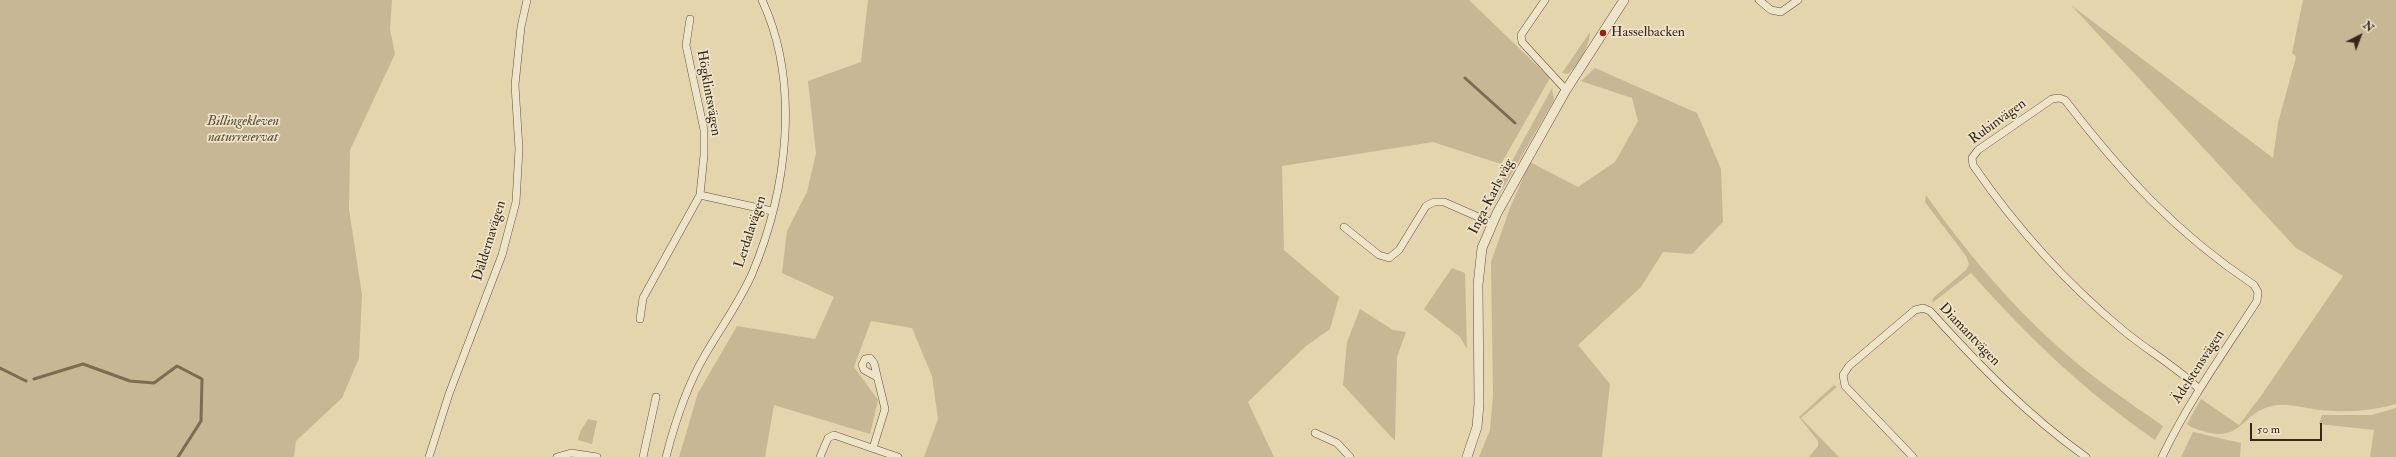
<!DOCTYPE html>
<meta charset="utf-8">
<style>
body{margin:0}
#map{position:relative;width:2396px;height:457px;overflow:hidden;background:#e5d5ad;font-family:"IM FELL Double Pica",serif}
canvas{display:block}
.north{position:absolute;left:2340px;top:16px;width:40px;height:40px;-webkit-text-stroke:3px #eee4ca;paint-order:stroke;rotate:42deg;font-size:11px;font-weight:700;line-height:16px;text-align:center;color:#37261a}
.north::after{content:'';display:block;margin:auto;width:14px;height:18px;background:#37261a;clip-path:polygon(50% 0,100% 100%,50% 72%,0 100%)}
.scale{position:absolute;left:2250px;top:423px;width:72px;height:18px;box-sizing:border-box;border:2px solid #37261a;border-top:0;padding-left:5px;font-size:12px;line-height:14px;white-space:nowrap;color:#37261a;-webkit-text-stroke:3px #eee4ca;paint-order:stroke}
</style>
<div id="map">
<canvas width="2396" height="457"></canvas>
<div class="north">N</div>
<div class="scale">50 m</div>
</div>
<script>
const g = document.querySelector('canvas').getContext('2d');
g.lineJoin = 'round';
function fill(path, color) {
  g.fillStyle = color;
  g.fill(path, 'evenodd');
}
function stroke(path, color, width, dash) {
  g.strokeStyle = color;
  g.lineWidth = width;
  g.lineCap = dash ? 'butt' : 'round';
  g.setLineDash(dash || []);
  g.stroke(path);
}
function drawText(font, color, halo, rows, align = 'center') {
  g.font = font + ' "IM FELL Double Pica",serif';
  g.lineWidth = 3.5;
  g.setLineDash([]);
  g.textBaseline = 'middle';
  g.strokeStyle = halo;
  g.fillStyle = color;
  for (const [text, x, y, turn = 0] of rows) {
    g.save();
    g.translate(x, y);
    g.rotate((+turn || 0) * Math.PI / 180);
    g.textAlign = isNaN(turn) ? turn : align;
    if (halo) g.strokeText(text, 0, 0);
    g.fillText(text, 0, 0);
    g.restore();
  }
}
fill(new Path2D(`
 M0 0H392L390 29 395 54 350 150 349 209 362 295 359 358 342 398 296 441 294 457H0Z
 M868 0H1469L1550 78 1501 164 1433 142 1282 166 1284 250 1339 297 1330 329 1306 346 1248 402 1274 457H924L938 419 932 376 912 328 871 321 854 367 878 400 870 434 774 405 765 457H679L698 393 737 326 815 339 834 297 782 273 787 231 807 192 816 153 808 81 861 62Z
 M2303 0H2396V404C2371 411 2346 413 2321 410 2305 409 2288 402 2272 406 2242 412 2241 444 2203 431 2197 429 2191 428 2187 424L2201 399 2239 425 2263 393 2343 276 2296 248 2071 5 2273 158 2278 123 2296 57 2292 53Z
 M1590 32C1590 45 1579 64 1568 74L1562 73Z
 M1595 68 1697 113 1721 169 1723 222 1692 254 1663 252 1641 287 1578 345 1610 384 1602 457H1479L1490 430 1493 395 1491 262 1510 208 1530 162 1578 187 1615 162 1638 121 1632 98 1581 81Z
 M1552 88 1554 100 1494 204 1488 211 1484 212Z
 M1926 195C1964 249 2008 302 2057 346 2090 376 2127 401 2163 426L2155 440C2083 390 2029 338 1971 273L1932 303 1933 298 1966 270 1969 264 1966 256 1925 202Z
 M1452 268 1465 273 1467 349 1460 337 1424 309Z
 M1360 309 1393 330 1406 332 1397 357 1395 441 1343 385 1347 342Z
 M1834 385 1837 387 1801 418 1839 457H1809L1818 446V441L1799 417Z
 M2396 408V457H2370L2374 430 2319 424 2322 415H2371Z
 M588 419 597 421 592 444 578 440 580 432Z
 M2193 432 2241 443 2240 457H2181Z`), '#c7b794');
stroke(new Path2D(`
 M1465 78 1515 123
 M0 368 26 381
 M34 379 83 364 130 381 154 383 177 366 202 379 201 421 178 457`), '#7c6c54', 3);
const minor = new Path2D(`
 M1545 0 1521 35 1522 42 1566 90
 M1759 0 1771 10 1781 12 1798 0
 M700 195 772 211
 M1344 227 1379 255 1389 258 1399 250 1426 206 1434 202H1444L1492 223
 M640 319 643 298 700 195 704 155V130L686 45 690 19
 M1315 433 1337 443 1350 457
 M873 448 885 409 874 363 870 358 865 359 862 365 864 370 877 377
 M429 457 449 394 502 255 516 202 519 149 515 85 521 27 527 0
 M557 457 571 453 597 457
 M643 457 656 397
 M666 457C675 422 686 387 705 355 720 329 739 303 752 274 787 191 801 84 762 0
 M820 457 828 438 834 435 898 457
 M1913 457 1845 386 1843 375 1849 366 1915 310 1923 308 1930 311C1978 364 2028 416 2086 457
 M2162 457C2188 402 2224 352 2257 301L2258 292 2254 285C2176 233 2122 174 2065 100L2059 98 2052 99 1978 150 1972 158 1973 165C2015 226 2067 284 2124 331 2148 351 2177 367 2199 389`);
const tertiary = new Path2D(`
 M1467 457 1477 427 1479 404 1478 285 1482 248 1497 213 1566 90 1624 0`);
stroke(minor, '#62523f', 8);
stroke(tertiary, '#62523f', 10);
stroke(minor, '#eee4ca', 7);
stroke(tertiary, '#eee4ca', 9);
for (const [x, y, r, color] of [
 [1603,33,4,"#8f2418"]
]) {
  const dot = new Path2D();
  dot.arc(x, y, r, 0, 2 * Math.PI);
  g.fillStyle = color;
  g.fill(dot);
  stroke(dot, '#eee4ca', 1.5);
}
drawText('14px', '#37261a', '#eee4ca', [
 ["Hasselbacken",1611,33]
], 'left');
drawText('14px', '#37261a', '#eee4ca', [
 ["Högklintsvägen",708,93,80],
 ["Rubinvägen",1998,122,-36],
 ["Inga-Karls väg",1492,197,-63],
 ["Lerdalavägen",751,232,-72],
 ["Däldernavägen",490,241,-73],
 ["Diamantvägen",1969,335,46],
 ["Ädelstensvägen",2199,367,-57]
]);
drawText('italic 14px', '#5b4a38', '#eee4ca', [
 ["Billingekleven",243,122],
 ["naturreservat",243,138]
]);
</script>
